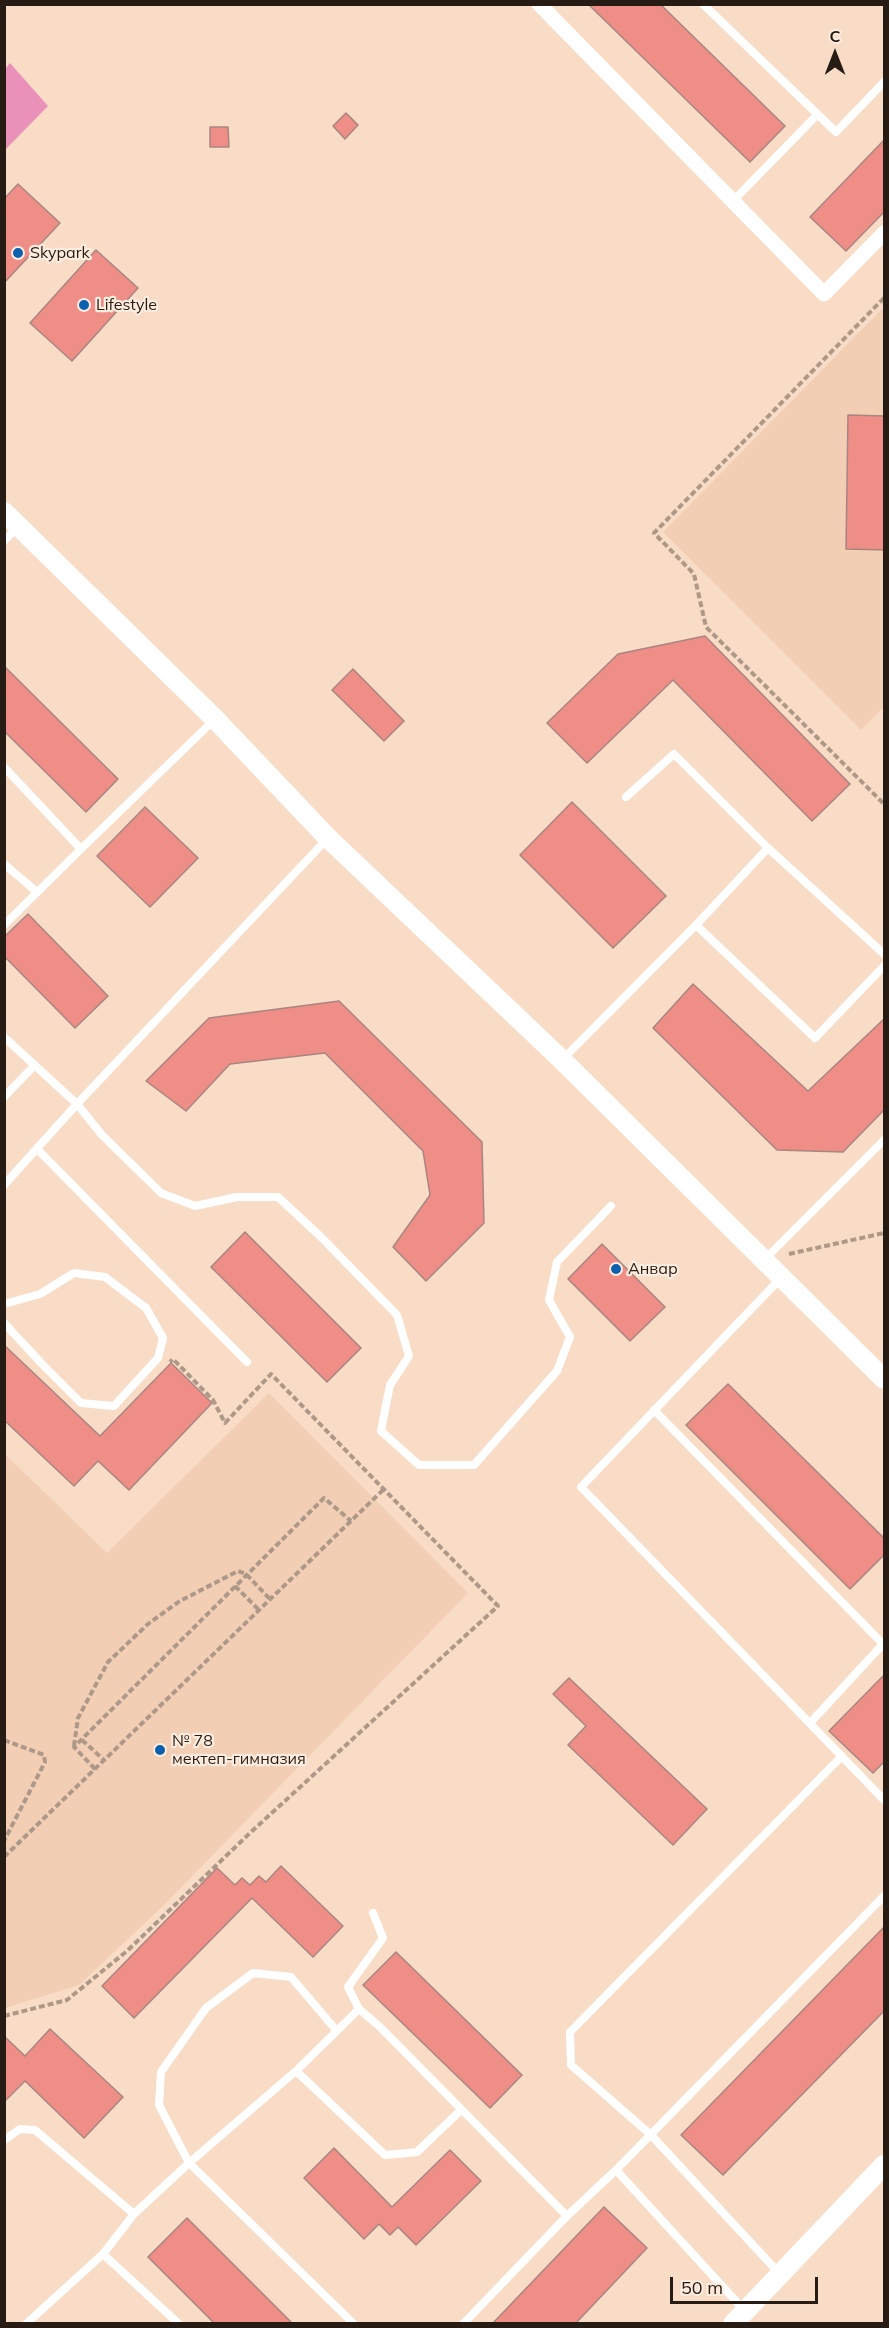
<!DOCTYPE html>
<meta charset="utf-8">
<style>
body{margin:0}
#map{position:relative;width:889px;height:2328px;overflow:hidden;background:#f9dcc6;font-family:Mulish,sans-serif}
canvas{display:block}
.frame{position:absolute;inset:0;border:6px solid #261c14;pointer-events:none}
.north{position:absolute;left:805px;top:24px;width:60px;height:60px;-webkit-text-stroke:4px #feecde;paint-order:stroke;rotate:0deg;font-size:16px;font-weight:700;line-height:24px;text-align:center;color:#261c14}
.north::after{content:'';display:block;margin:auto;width:21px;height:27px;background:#261c14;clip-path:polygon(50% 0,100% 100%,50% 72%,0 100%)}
.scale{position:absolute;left:670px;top:2277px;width:148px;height:27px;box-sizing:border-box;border:3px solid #261c14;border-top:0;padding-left:8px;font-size:18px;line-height:21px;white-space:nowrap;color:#261c14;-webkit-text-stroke:4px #feecde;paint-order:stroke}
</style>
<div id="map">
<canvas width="889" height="2328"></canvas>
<div class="frame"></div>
<div class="north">С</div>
<div class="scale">50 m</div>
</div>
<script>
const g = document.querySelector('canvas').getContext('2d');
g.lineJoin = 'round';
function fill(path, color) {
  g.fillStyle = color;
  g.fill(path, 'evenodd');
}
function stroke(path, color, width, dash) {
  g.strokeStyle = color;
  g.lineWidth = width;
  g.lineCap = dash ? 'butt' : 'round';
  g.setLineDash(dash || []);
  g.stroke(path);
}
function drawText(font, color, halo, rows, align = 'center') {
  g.font = font + ' Mulish,sans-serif';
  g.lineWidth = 4.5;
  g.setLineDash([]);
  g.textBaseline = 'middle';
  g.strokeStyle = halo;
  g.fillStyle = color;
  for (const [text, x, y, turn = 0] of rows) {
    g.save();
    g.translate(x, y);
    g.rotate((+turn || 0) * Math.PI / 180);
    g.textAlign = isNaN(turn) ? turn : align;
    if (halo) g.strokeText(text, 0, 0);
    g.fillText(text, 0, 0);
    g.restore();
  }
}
fill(new Path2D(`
 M884 307V707L861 730 663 532Z
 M269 1393 468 1593 162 1907 79 1985 5 2008V1454L107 1553Z`), '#f2ceb5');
fill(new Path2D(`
 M10 63 48 106 5 150V69Z`), '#ea91b9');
const building = new Path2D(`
 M588 4H660L785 126 750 162Z
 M346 113 358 125 345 139 333 126Z
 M210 127H228L229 147H210Z
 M885 139V211L846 251 810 217Z
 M18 184 60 223 4 283V199Z
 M96 250 138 288 72 361 30 323Z
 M848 415 885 416V550L846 549Z
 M705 636 850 784 812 821 673 680 587 763 547 723 618 654Z
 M4 666 118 779 86 812 4 731Z
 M353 669 404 721 384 741 332 690Z
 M572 802 666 896 613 948 520 855Z
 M145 807 198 858 150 907 97 856Z
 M28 914 108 996 75 1028 4 956V937Z
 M693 984 808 1091 885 1018V1109L843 1152 777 1150 653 1028Z
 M339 1001 482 1142 484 1223 426 1281 393 1247 430 1195 423 1151 325 1053 230 1064 186 1111 146 1081 209 1018Z
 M245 1232 361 1348 327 1382 211 1267Z
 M602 1244 665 1307 630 1341 568 1279Z
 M4 1345 100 1436 171 1363 212 1403 129 1490 98 1461 74 1486 4 1420Z
 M728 1384 885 1539V1554L850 1589 686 1425Z
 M885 1674V1761L873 1773 829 1731Z
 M569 1678 707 1809 673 1845 568 1745 586 1726 553 1694Z
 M281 1866 343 1926 313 1957 252 1898 134 2018 102 1986 217 1868 235 1885 242 1878 250 1885 259 1876 266 1882Z
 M885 1926V2010L723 2175 681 2135Z
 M396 1952 522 2075 490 2108 363 1985Z
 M50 2029 123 2097 84 2138 25 2081 4 2102V2036L25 2056Z
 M334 2148 392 2207 450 2150 481 2181 416 2245 398 2227 390 2235 379 2224 364 2239 304 2178Z
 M604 2207 647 2248 575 2324H492Z
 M187 2218 293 2324H215L148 2257Z`);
fill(building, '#ee8e86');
stroke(building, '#a98582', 1.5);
stroke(new Path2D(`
 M884 298 654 533 694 574 706 627 884 804
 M789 1254 884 1233
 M235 1586 259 1610
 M4 1740 44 1755 45 1762 4 1841
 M82 1740 104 1760
 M74 1746 78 1718 108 1662 148 1624 180 1601 238 1571 246 1574 270 1599
 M95 1769 74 1747 324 1498 351 1521
 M4 1857 384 1489
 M4 2016 67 2000 127 1951 251 1832 498 1606 271 1374 225 1423 213 1400 173 1359 170 1362`), '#ae9887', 4, [6, 3]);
stroke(new Path2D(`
 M703 4 836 132 884 82
 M733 201 817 115
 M4 541 18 527
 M4 767 81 849 215 719
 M626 797 674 754 768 848 884 954
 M4 864 37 892
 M4 925 81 849
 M696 925 815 1038 884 966
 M4 1037 77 1104 102 1135 161 1193 195 1206 237 1197H278L320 1236 397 1315 409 1356 390 1385 381 1431 419 1465H474L557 1371 570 1337 549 1300 557 1262 611 1206
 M562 1060 696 925 768 848
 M4 1097 34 1066
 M38 1150 247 1362
 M4 1185 77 1104 327 839
 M765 1259 884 1140
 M780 1279 581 1487 884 1800
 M4 1304 40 1294 74 1273 105 1277 146 1308 163 1338 158 1358 114 1406 81 1403 43 1365 4 1323
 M654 1410 883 1644
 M810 1723 884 1643
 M373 1913 383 1938 348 1987 359 2009 379 2026 567 2216
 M336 2030 291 1977 253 1973 206 2008 161 2072 159 2105 189 2163 354 2324
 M296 2071 385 2155 417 2152 461 2110
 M4 2140 20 2129 35 2130 134 2214
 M616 2170 884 1896
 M103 2254 179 2324
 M779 2273 651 2135 571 2065 570 2032 842 1756
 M26 2324 103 2254 134 2214 189 2163 296 2071 359 2009
 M463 2324 567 2216 616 2170 744 2310`), '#fff', 8);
stroke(new Path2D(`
 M539 4 824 294 884 233`), '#fff', 15);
stroke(new Path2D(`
 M4 512 215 719 328 838 562 1060 884 1379
 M733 2324 884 2165`), '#fff', 20);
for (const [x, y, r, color] of [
 [18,253,6,"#0b61af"],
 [84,305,6,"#0b61af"],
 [616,1269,6,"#0b61af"],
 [160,1750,6,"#0b61af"]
]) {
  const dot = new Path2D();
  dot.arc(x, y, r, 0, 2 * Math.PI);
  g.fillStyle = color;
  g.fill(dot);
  stroke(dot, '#feecde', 2);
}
drawText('16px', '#261c14', '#feecde', [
 ["Skypark",30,253],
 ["Lifestyle",96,305],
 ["Анвар",628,1269],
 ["№ 78",172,1741],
 ["мектеп-гимназия",172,1759]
], 'left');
</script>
